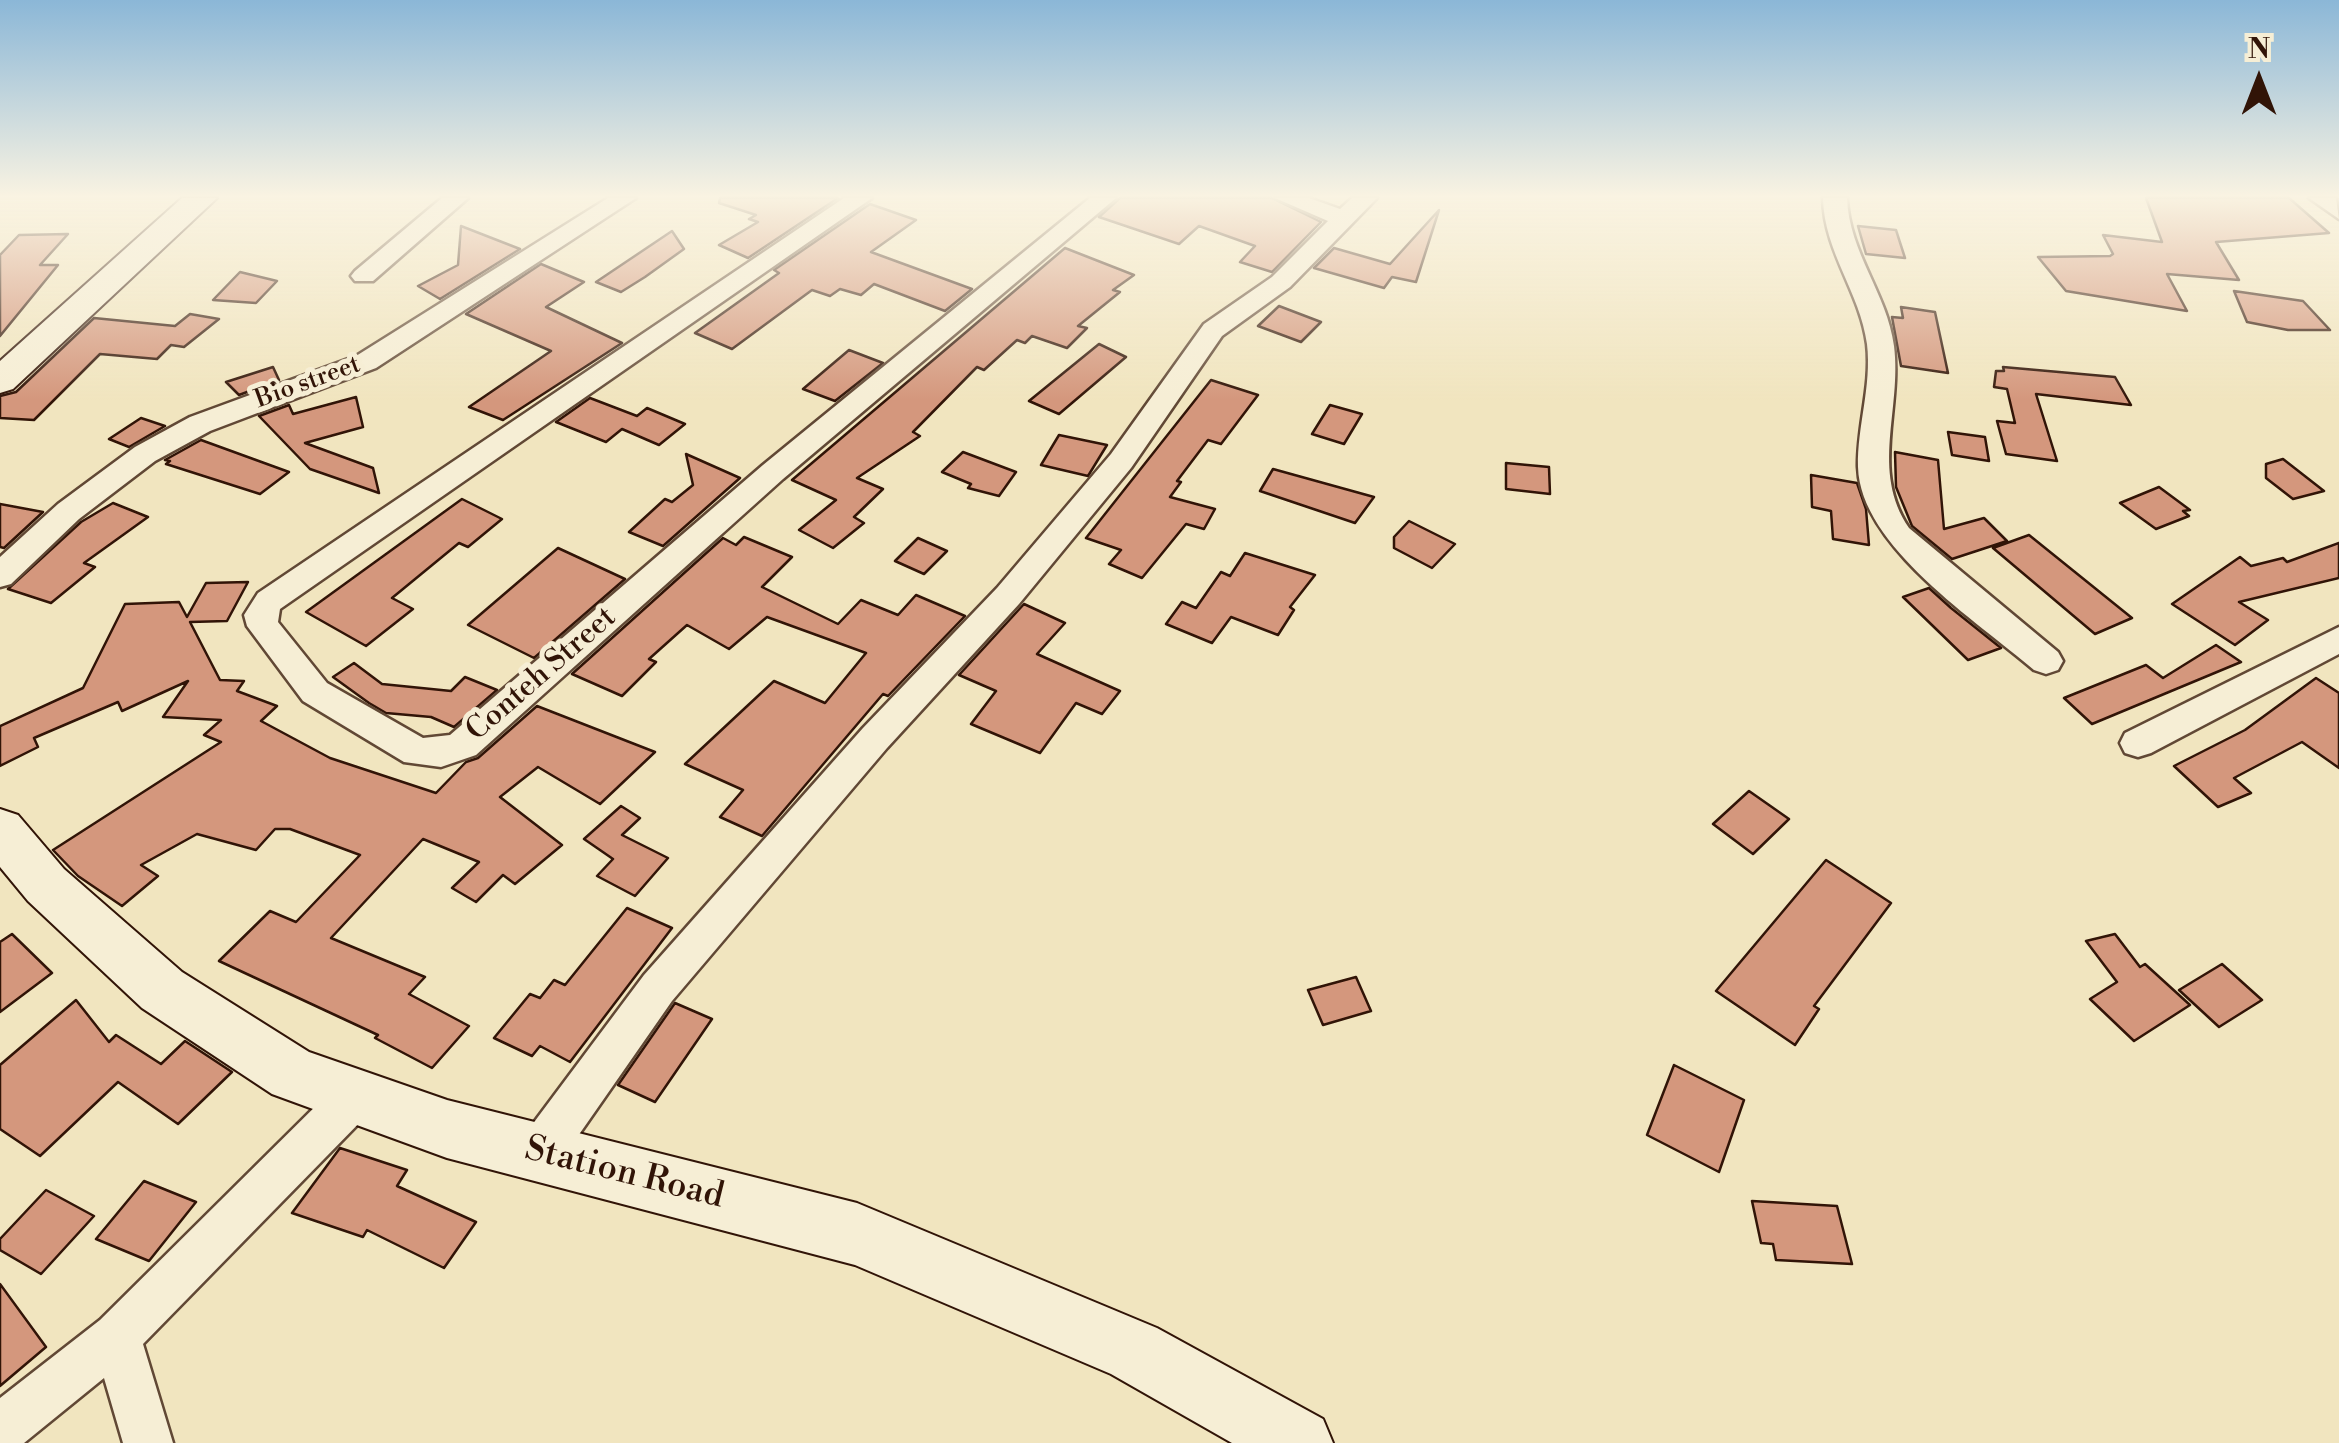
<!DOCTYPE html>
<style>
body{margin:0}
#map{position:relative;width:2339px;height:1443px;overflow:hidden;background:#f1e5bf;font-family:"Libre Bodoni",serif}
canvas{display:block}
.north{position:absolute;left:2209px;top:30px;width:100px;height:100px;-webkit-text-stroke:8px #f6eed5;paint-order:stroke;rotate:0deg;font-size:28px;font-weight:700;line-height:40px;text-align:center;color:#311407}
.north::after{content:'';display:block;margin:auto;width:35px;height:45px;background:#311407;clip-path:polygon(50% 0,100% 100%,50% 72%,0 100%)}
</style>
<div id="map">
<canvas width="2339" height="1443"></canvas>
<div class="north">N</div>
</div>
<script>
const g = document.querySelector('canvas').getContext('2d');
g.lineJoin = 'round';
function fill(path, color) {
  g.fillStyle = color;
  g.fill(path, 'evenodd');
}
function stroke(path, color, width, dash) {
  g.strokeStyle = color;
  g.lineWidth = width;
  g.lineCap = dash ? 'butt' : 'round';
  g.setLineDash(dash || []);
  g.stroke(path);
}
function drawText(font, color, halo, rows, align = 'center') {
  g.font = font + ' "Libre Bodoni",serif';
  g.lineWidth = 10;
  g.setLineDash([]);
  g.textBaseline = 'middle';
  g.strokeStyle = halo;
  g.fillStyle = color;
  for (const [text, x, y, turn = 0] of rows) {
    g.save();
    g.translate(x, y);
    g.rotate((+turn || 0) * Math.PI / 180);
    g.textAlign = isNaN(turn) ? turn : align;
    if (halo) g.strokeText(text, 0, 0);
    g.fillText(text, 0, 0);
    g.restore();
  }
}
const building = new Path2D(`
 M720 198H838L748 258 719 245 758 222 749 219 756 215 719 203Z
 M1120 198H1272L1321 222 1272 272 1240 262 1255 246 1199 226 1179 244 1099 217Z
 M2146 198H2289L2329 233 2216 242 2239 280 2167 274 2187 311 2066 291 2038 257 2110 256 2113 254 2103 235 2162 242Z
 M870 204 916 220 871 252 972 289 945 311 874 284 861 295 840 289 830 296 812 290 732 349 695 333 779 273 774 270Z
 M1439 210 1416 282 1392 277 1384 288 1314 268 1334 248 1390 264Z
 M461 226 520 249 440 299 418 286 458 265Z
 M1858 226 1896 230 1905 258 1866 254Z
 M672 231 684 249 645 277 621 292 596 282Z
 M68 234 40 265H58L0 336V255L19 235Z
 M1065 248 1134 275 1113 290 1120 292 1078 326 1087 328 1067 348 1032 336 1025 343 1017 340 984 370 977 367 913 432 920 436 857 478 883 489 854 517 864 523 833 548 799 530 836 500 792 480Z
 M541 264 584 282 546 307 622 343 503 420 469 407 551 351 466 314Z
 M240 272 277 281 256 303 213 300Z
 M2234 291 2303 301 2330 330H2288L2247 322Z
 M1279 306 1321 322 1301 342 1258 326Z
 M1901 307 1935 312 1948 373 1901 366 1892 317 1903 318Z
 M190 314 219 319 184 347 171 345 157 359 100 354 34 420 0 418V396L16 392 94 318 175 326Z
 M1099 344 1126 357 1059 414 1029 401Z
 M849 350 883 363 835 401 803 389Z
 M273 367 279 380 239 395 226 382Z
 M2003 367 2115 377 2131 405 2036 394 2057 461 2006 454 1997 421 2015 423 2007 389 1994 387 1996 371H2004Z
 M1211 380 1258 395 1221 444 1208 440 1177 481 1181 482 1170 497 1215 509 1204 529 1186 524 1142 578 1109 564 1121 550 1086 538Z
 M356 397 363 427 305 443 373 468 379 493 310 469 259 416 289 405 293 414Z
 M590 398 637 416 647 408 685 424 659 445 622 429 606 442 556 422Z
 M1330 405 1362 414 1344 444 1312 434Z
 M141 418 165 426 129 447 109 439Z
 M1948 432 1985 437 1989 461 1952 455Z
 M1059 435 1107 445 1088 476 1041 465Z
 M201 440 289 472 260 494 166 464 170 461 165 460Z
 M963 452 1016 472 999 496 968 488 971 484 942 472Z
 M1895 452 1938 460 1944 529 1984 518 2007 541 1952 559 1912 526 1896 487Z
 M686 454 740 478 663 546 629 532 665 499 672 502 693 485Z
 M2283 459 2324 491 2293 499 2266 478V464Z
 M1506 463 1549 467 1550 494 1506 489Z
 M1273 469 1374 497 1355 523 1260 491Z
 M1811 475 1857 483 1866 509 1869 545 1833 539 1831 511 1812 507Z
 M2159 487 2190 510 2183 511 2189 516 2156 529 2120 503Z
 M462 499 502 519 468 547 459 543 392 598 413 609 366 646 306 612Z
 M113 503 148 517 84 563 95 567 51 603 8 589 81 522Z
 M0 504 43 512 4 548 0 547Z
 M1409 521 1455 544 1432 568 1394 548V537Z
 M2029 535 2132 618 2095 634 1993 548Z
 M744 537 792 557 762 587 838 624 861 600 898 615 916 595 965 616 888 696 883 694 762 836 720 817 743 790 685 764 774 681 825 703 866 653 767 617 729 649 687 625 649 659 656 662 622 696 572 674 723 538 736 545Z
 M918 538 947 551 924 574 895 561Z
 M2339 543V578L2239 602 2268 620 2235 645 2172 604 2240 557 2251 566 2283 558 2287 562Z
 M558 548 625 579 534 658 468 625Z
 M1245 553 1315 575 1290 607 1294 610 1278 635 1231 617 1212 643 1166 624 1182 602 1196 608 1221 572 1230 576Z
 M248 582 227 621 190 622 220 680 244 681 237 691 277 706 261 721 330 758 436 793 466 762 478 758 537 706 655 752 600 804 538 767 500 797 562 845 515 884 503 875 476 902 452 888 479 862 423 839 331 938 425 977 409 994 469 1026 432 1068 375 1038 378 1035 219 961 270 911 296 922 360 855 290 829H275L256 850 197 834 141 865 158 876 122 906 78 876 53 850 221 742 204 735 221 720 163 717 188 681 122 711 118 702 34 738 38 747 0 766V726L83 688 125 604 179 602 187 617 206 583Z
 M1929 588 1951 608 2001 648 1968 660 1903 597Z
 M1024 604 1065 623 1037 654 1120 691 1102 714 1076 703 1040 753 971 724 996 691 959 675Z
 M2216 645 2241 662 2092 724 2064 698 2146 665 2163 678Z
 M354 663 382 684 451 691 465 677 497 690 454 727 431 717 386 713 369 703 333 677Z
 M2316 678 2339 693V768L2302 742 2234 778 2251 793 2218 807 2174 766 2245 730Z
 M1749 791 1789 819 1753 854 1713 824Z
 M621 806 640 818 622 835 668 858 635 896 597 876 613 859 584 839Z
 M1826 860 1891 903 1814 1006 1819 1009 1795 1045 1716 991Z
 M627 908 672 928 570 1062 540 1046 532 1056 494 1038 530 994 540 998 554 980 565 985Z
 M12 934 52 973 0 1012V942Z
 M2115 934 2140 967 2145 964 2190 1005 2134 1041 2090 999 2117 982 2086 941Z
 M2222 964 2262 1000 2219 1027 2179 990Z
 M1356 977 1371 1011 1323 1025 1308 990Z
 M76 1000 109 1042 116 1035 161 1064 185 1041 232 1072 178 1124 118 1082 40 1156 0 1129V1065Z
 M675 1003 712 1019 655 1102 618 1085Z
 M1674 1065 1744 1100 1719 1172 1647 1135Z
 M340 1148 407 1170 397 1186 476 1222 444 1268 367 1230 363 1237 292 1213Z
 M144 1181 196 1202 149 1261 96 1239Z
 M46 1190 94 1216 41 1274 0 1250V1239Z
 M1752 1201 1837 1206 1852 1264 1776 1260 1773 1244 1761 1243Z
 M0 1284 46 1347 0 1386Z`);
fill(building, '#d4977d');
stroke(building, '#311407', 2.5);
const minor = new Path2D(`
 M442 198H468L373 281H355L351 276 355 271Z
 M608 198H636L376 368 210 431 155 461 79 519 11 584 0 587V557L58 504 135 447 190 417 356 356Z
 M844 198H872L280 609 278 622 327 683 423 738 450 735 763 465 1090 198H1116L783 479 476 755 441 767 404 762 303 701 247 626 244 615 258 593Z
 M1275 198H1309L1340 209 1352 198H1377L1290 287 1222 336 1131 468 1019 604 887 748 672 1001 555 1169 539 1175 523 1169 517 1153 523 1137 644 975 863 728 997 588 1111 454 1204 324 1272 277 1328 221Z
 M1823 198H1847C1849 253 1887 293 1894 346 1902 410 1870 470 1909 528L2058 652 2063 661 2058 670 2046 674 2034 670C1977 621 1860 546 1858 467 1857 426 1872 386 1867 344 1860 292 1824 252 1823 198Z
 M2309 198H2336L2339 219Z
 M2339 627V654L2151 753 2138 757 2125 753 2120 743 2125 733Z
 M354 1077 369 1083 376 1098 369 1113 143 1344 173 1443H123L104 1378 24 1443H0V1398L100 1320 339 1083Z`);
const secondary = new Path2D(`
 M182 198H217L13 389 0 393V361Z
 M0 809 18 815 64 869 182 972 309 1052 447 1100 857 1203 1157 1328 1323 1419 1333 1443H1232L1111 1374 855 1265 447 1158 272 1094 142 1008 28 901 0 867Z`);
stroke(minor, '#614835', 5);
stroke(secondary, '#311407', 4);
fill(minor, '#f6eed5');
fill(secondary, '#f6eed5');
const sky = g.createLinearGradient(0, 0, 0, 400);
sky.addColorStop(0, '#8bb7d7');
sky.addColorStop(0.49, '#f9f3e2');
sky.addColorStop(1, '#f9f3e200');
g.fillStyle = sky;
g.fillRect(0, 0, 2339, 400);
drawText('25px', '#311407', '#f6eed5', [
 ["Bio street",308,383,-20]
]);
drawText('30px', '#311407', '#f6eed5', [
 ["Conteh Street",542,675,-41]
]);
drawText('35px', '#311407', '#f6eed5', [
 ["Station Road",624,1174,14]
]);
</script>
